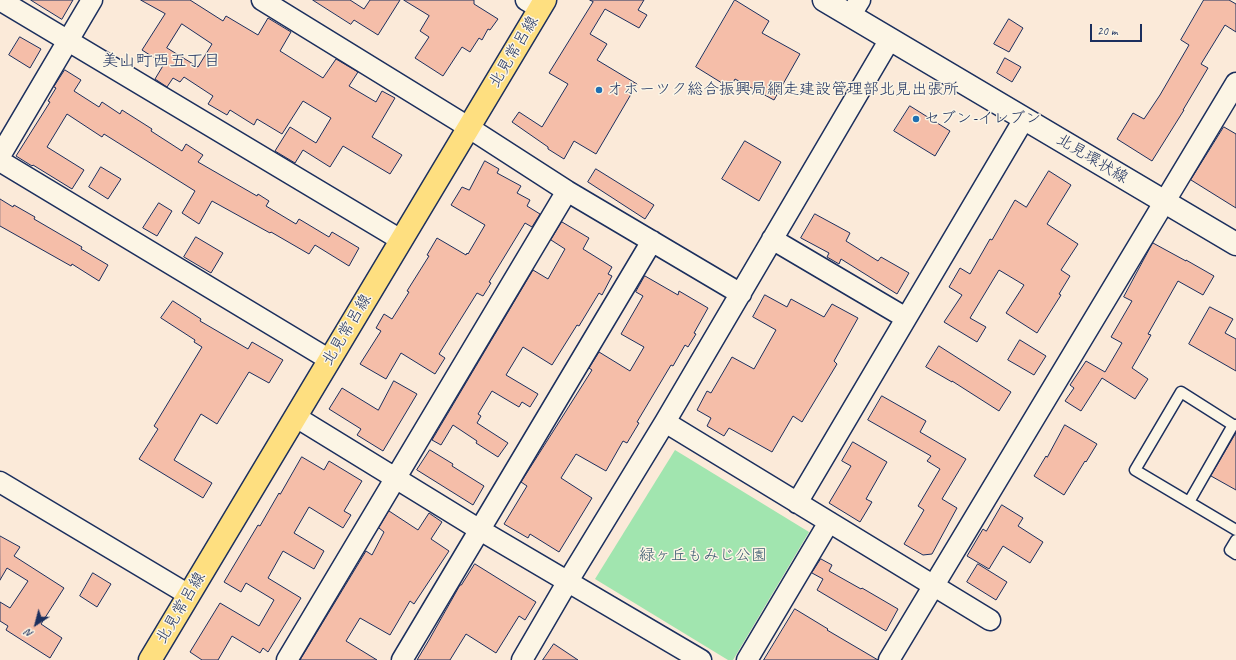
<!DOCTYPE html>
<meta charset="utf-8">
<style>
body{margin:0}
#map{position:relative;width:1236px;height:660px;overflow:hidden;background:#fbead9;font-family:Caveat,sans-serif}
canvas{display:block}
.north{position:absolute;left:16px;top:604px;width:40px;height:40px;-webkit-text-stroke:3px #fcf5e5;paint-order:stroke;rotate:216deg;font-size:11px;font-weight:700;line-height:16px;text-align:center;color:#1b2f5e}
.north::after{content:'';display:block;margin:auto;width:14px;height:18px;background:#1b2f5e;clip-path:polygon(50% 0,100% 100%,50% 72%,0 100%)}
.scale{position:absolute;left:1090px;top:24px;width:52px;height:18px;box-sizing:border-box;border:2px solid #1b2f5e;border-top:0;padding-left:5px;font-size:12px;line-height:14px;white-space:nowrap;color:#1b2f5e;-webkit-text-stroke:3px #fcf5e5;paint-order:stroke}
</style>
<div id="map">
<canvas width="1236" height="660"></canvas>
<div class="north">N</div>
<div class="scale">20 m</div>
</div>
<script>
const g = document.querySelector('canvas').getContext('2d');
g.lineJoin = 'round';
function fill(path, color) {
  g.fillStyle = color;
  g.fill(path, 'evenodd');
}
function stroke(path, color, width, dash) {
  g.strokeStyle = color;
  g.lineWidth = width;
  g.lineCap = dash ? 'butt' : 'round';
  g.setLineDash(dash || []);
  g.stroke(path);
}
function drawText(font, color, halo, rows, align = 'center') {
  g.font = font + ' Caveat,"Klee One",sans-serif';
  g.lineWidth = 3;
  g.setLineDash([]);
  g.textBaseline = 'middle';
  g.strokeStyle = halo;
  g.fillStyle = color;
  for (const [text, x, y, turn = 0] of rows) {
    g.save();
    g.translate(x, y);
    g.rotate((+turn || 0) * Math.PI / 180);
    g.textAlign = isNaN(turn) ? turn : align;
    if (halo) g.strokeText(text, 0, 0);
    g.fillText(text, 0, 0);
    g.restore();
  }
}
fill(new Path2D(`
 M675 450 809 532 733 660H728L595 579Z`), '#a1e5af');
const building = new Path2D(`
 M31 0H73L62 19Z
 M141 0H190L223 21 226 16 258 35 268 18 291 32 280 51 323 78 336 59 358 72 349 86 376 102 382 91 395 98 372 137 402 155 390 174 343 146 330 167 303 150 295 163 275 151 290 127 316 143 331 118 303 101 282 134 257 119 254 125 230 110 227 115 208 104 213 96 184 77 180 82 173 78 167 87 155 79 164 64 142 50 165 14ZM182 24 212 44 198 67 167 48Z
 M313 0H350L364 9 370 0H400L378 35 354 20 351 24Z
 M404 0H474V4L498 19 490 30 488 29 482 40 479 38 470 52 462 47 443 76 415 58 429 37 420 31 429 16Z
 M590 0H644L638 10 647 15 639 28 605 9 590 34 607 44 597 60 637 84 596 154 574 141 564 159 548 149V147L512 122 519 112 542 127 568 84 549 73 593 2Z
 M735 0 769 21 762 33 800 54 774 100 735 79 730 88 696 67Z
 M1204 0H1229L1236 4V32L1225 25 1201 64 1208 68 1183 110H1184L1152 161 1117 139 1133 113 1144 119 1160 95 1189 45 1181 40Z
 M1009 19 1023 28 1009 52 994 44Z
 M20 37 41 49 30 68 9 55Z
 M1005 58 1021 67 1012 82 997 73Z
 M65 70 81 80 74 91 99 107 102 102 120 114 122 110 152 129 151 131 182 151 186 144 203 155 198 162 257 196 258 194 269 201 266 206 296 224 299 219 329 237 332 232 359 248 349 266 315 245 309 254 271 232 270 233 212 201 199 224 182 213 195 191 104 134 102 137 67 114 47 147 84 170 72 189 33 165 32 166 16 156 50 102 48 101 56 88 54 87Z
 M910 106 950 131 935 156 894 131Z
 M1224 127 1236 134V208L1191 180Z
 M745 141 781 162 759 201 722 179Z
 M485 161 499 169 497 173 521 186 517 193 530 200 527 206 540 214 532 227 525 223 489 282 491 283 483 296 477 293 439 354 445 358 435 374 401 353 386 379 360 364 381 331 376 328 384 314 392 319 409 292 407 291 429 256 427 255 437 238 466 255 467 253 468 254 485 225 451 205 462 187 469 190Z
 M101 167 121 179 108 199 89 187Z
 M596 169 654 205 645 219 588 182Z
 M1049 171 1071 185 1047 224 1078 244 1061 270 1070 276 1059 294 1061 295 1037 333 1006 313 1024 285 999 270 970 318 986 327 977 342 944 322 962 295 949 287 960 268 970 274 990 239 992 240 1015 200 1026 207Z
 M0 199 13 207 14 205 35 217 34 219 82 247 81 249 108 265 99 281 72 264 71 266 0 226Z
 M159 203 172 211 157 236 143 228Z
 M815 214 850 233 846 241 878 261 881 257 909 273 897 294 841 259 839 264 827 257 829 253 801 238Z
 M562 222 589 238 583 249 612 267 608 274 612 276 602 295 599 293 579 326 577 325 552 365 523 347 506 375 538 394 530 407 522 402 519 407 492 391 478 414 481 416 477 423 508 443 498 457 476 443 477 441 453 425 441 445 432 440 533 270 548 279 565 249 551 240Z
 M196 237 223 253 211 273 184 257Z
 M1153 243 1186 261V260L1214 276 1203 295 1178 281 1148 334 1151 335 1132 368 1148 379 1135 399 1102 378 1081 411 1065 401 1074 388 1070 385 1086 361 1105 372 1122 343 1111 337 1132 301 1124 297Z
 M645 276 678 295 679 291 708 308 694 333 696 334 688 347 685 345 673 366 671 365 637 422 639 423 627 443 623 441 606 471 576 454 561 478 592 498 559 552 530 534 528 538 504 524 527 486 521 482 592 370 589 368 599 352 630 371 644 347 621 334 643 296 636 292Z
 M765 295 787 307 791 299 824 317 832 304 858 318 834 361 837 364 802 422 793 416 772 452 729 428 724 436 707 426 711 418 697 410 707 391 711 393 732 357 754 369 776 330 753 317Z
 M173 301 201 319 200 321 248 349 252 342 283 360 269 383 249 372 217 424 201 414 174 460 212 483 203 498 139 459 158 429 154 426 202 347 194 342 195 340 161 318Z
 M1210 307 1233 319 1225 333 1236 339V371L1189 344Z
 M1020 340 1046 356 1034 375 1008 360Z
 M939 346 1011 392 999 411 952 381V382L926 367Z
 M394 381 417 394 383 451 357 435 361 429 329 409 342 388 378 410Z
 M882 396 926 421 920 432 966 459 942 499 957 508 932 554 923 555 904 544 924 510 918 506 940 469 927 461 931 456 868 420Z
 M1065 425 1097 444 1086 462 1085 461 1064 495 1034 476 1046 456 1047 457Z
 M1236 433V490L1211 476Z
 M853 442 887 462 866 499 872 502 860 522 829 503 851 466 842 461Z
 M430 450 453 464 452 466 484 486 473 505 417 470Z
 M302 457 324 470 329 461 362 481 344 511 351 515 343 528 309 507 294 533 324 551 314 569 283 551 268 578 301 598 268 652 263 648 260 653 232 636 218 660H202L190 652 220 603 259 626 274 600 246 583 241 592 224 582 258 525 260 526 279 493 280 494Z
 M1002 505 1023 518 1018 526 1043 542 1030 563 1003 546 989 569 967 556 983 529 986 531Z
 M389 511 418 530 429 513 442 522 431 539 449 551 414 604 410 601 390 635 360 618 346 641 377 660H300L366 551 372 555 384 532 379 528Z
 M0 536 20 547 14 556 64 588 41 624 62 638 50 658 6 630 8 626 0 621V602L10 608 28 581 7 568 0 580Z
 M821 559 832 565 829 571 861 589 862 588 898 609 886 631 817 590 823 579 812 573Z
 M475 564 536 602 525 620 519 616 496 653 466 634 450 660H417L429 640 460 585H461Z
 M978 564 1007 582 996 600 967 582Z
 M93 573 111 584 97 607 80 596Z
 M795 609 828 629 827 630 878 660H764Z
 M554 644 578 660H543Z`);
fill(building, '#f5bea9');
stroke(building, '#1b2f5e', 1);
const service = new Path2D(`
 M1236 425H1233L1181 392 1135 470 1236 530
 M1189 502 1233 425
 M1236 540 1230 550 1236 554`);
const minor = new Path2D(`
 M0 0 401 240
 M262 0 457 120 567 191 741 294
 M526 0 540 8
 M850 16 860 0
 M0 156 92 0
 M0 161 330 360
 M772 239 906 318
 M296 417 480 530 701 660
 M665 422 990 620
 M0 482 189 595
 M797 503 1024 119
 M287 660 567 191
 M402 660 652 241
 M522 660 568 581 665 422 890 39
 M747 660 829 522
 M889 660 1236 83`);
const secondary = new Path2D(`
 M824 0 1236 244`);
const primary = new Path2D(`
 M150 660 545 0`);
stroke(service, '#1b2f5e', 13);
stroke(minor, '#1b2f5e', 23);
stroke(secondary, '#1b2f5e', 25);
stroke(primary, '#1b2f5e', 25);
stroke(service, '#fcf5e5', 10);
stroke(minor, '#fcf5e5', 20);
stroke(secondary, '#fcf5e5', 22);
stroke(primary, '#fedf80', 22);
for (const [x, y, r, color] of [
 [599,90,4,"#1f6fb2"],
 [916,119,4,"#1f6fb2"]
]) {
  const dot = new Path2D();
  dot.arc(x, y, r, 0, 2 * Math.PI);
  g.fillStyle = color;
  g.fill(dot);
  stroke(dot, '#fcf5e5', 1.5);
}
drawText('16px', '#1b2f5e', '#fcf5e5', [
 ["北見常呂線",514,52,-59],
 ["北見環状線",1092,159,31],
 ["北見常呂線",347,330,-59],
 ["北見常呂線",181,608,-59]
]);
drawText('16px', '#1b2f5e', '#fcf5e5', [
 ["オホーツク総合振興局網走建設管理部北見出張所",607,90],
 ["セブン-イレブン",924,119]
], 'left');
drawText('16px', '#3c5c72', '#fcf5e5', [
 ["緑ヶ丘もみじ公園",703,556]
]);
drawText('17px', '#1b2f5e', '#fcf5e5', [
 ["美山町西五丁目",161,62]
]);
</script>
